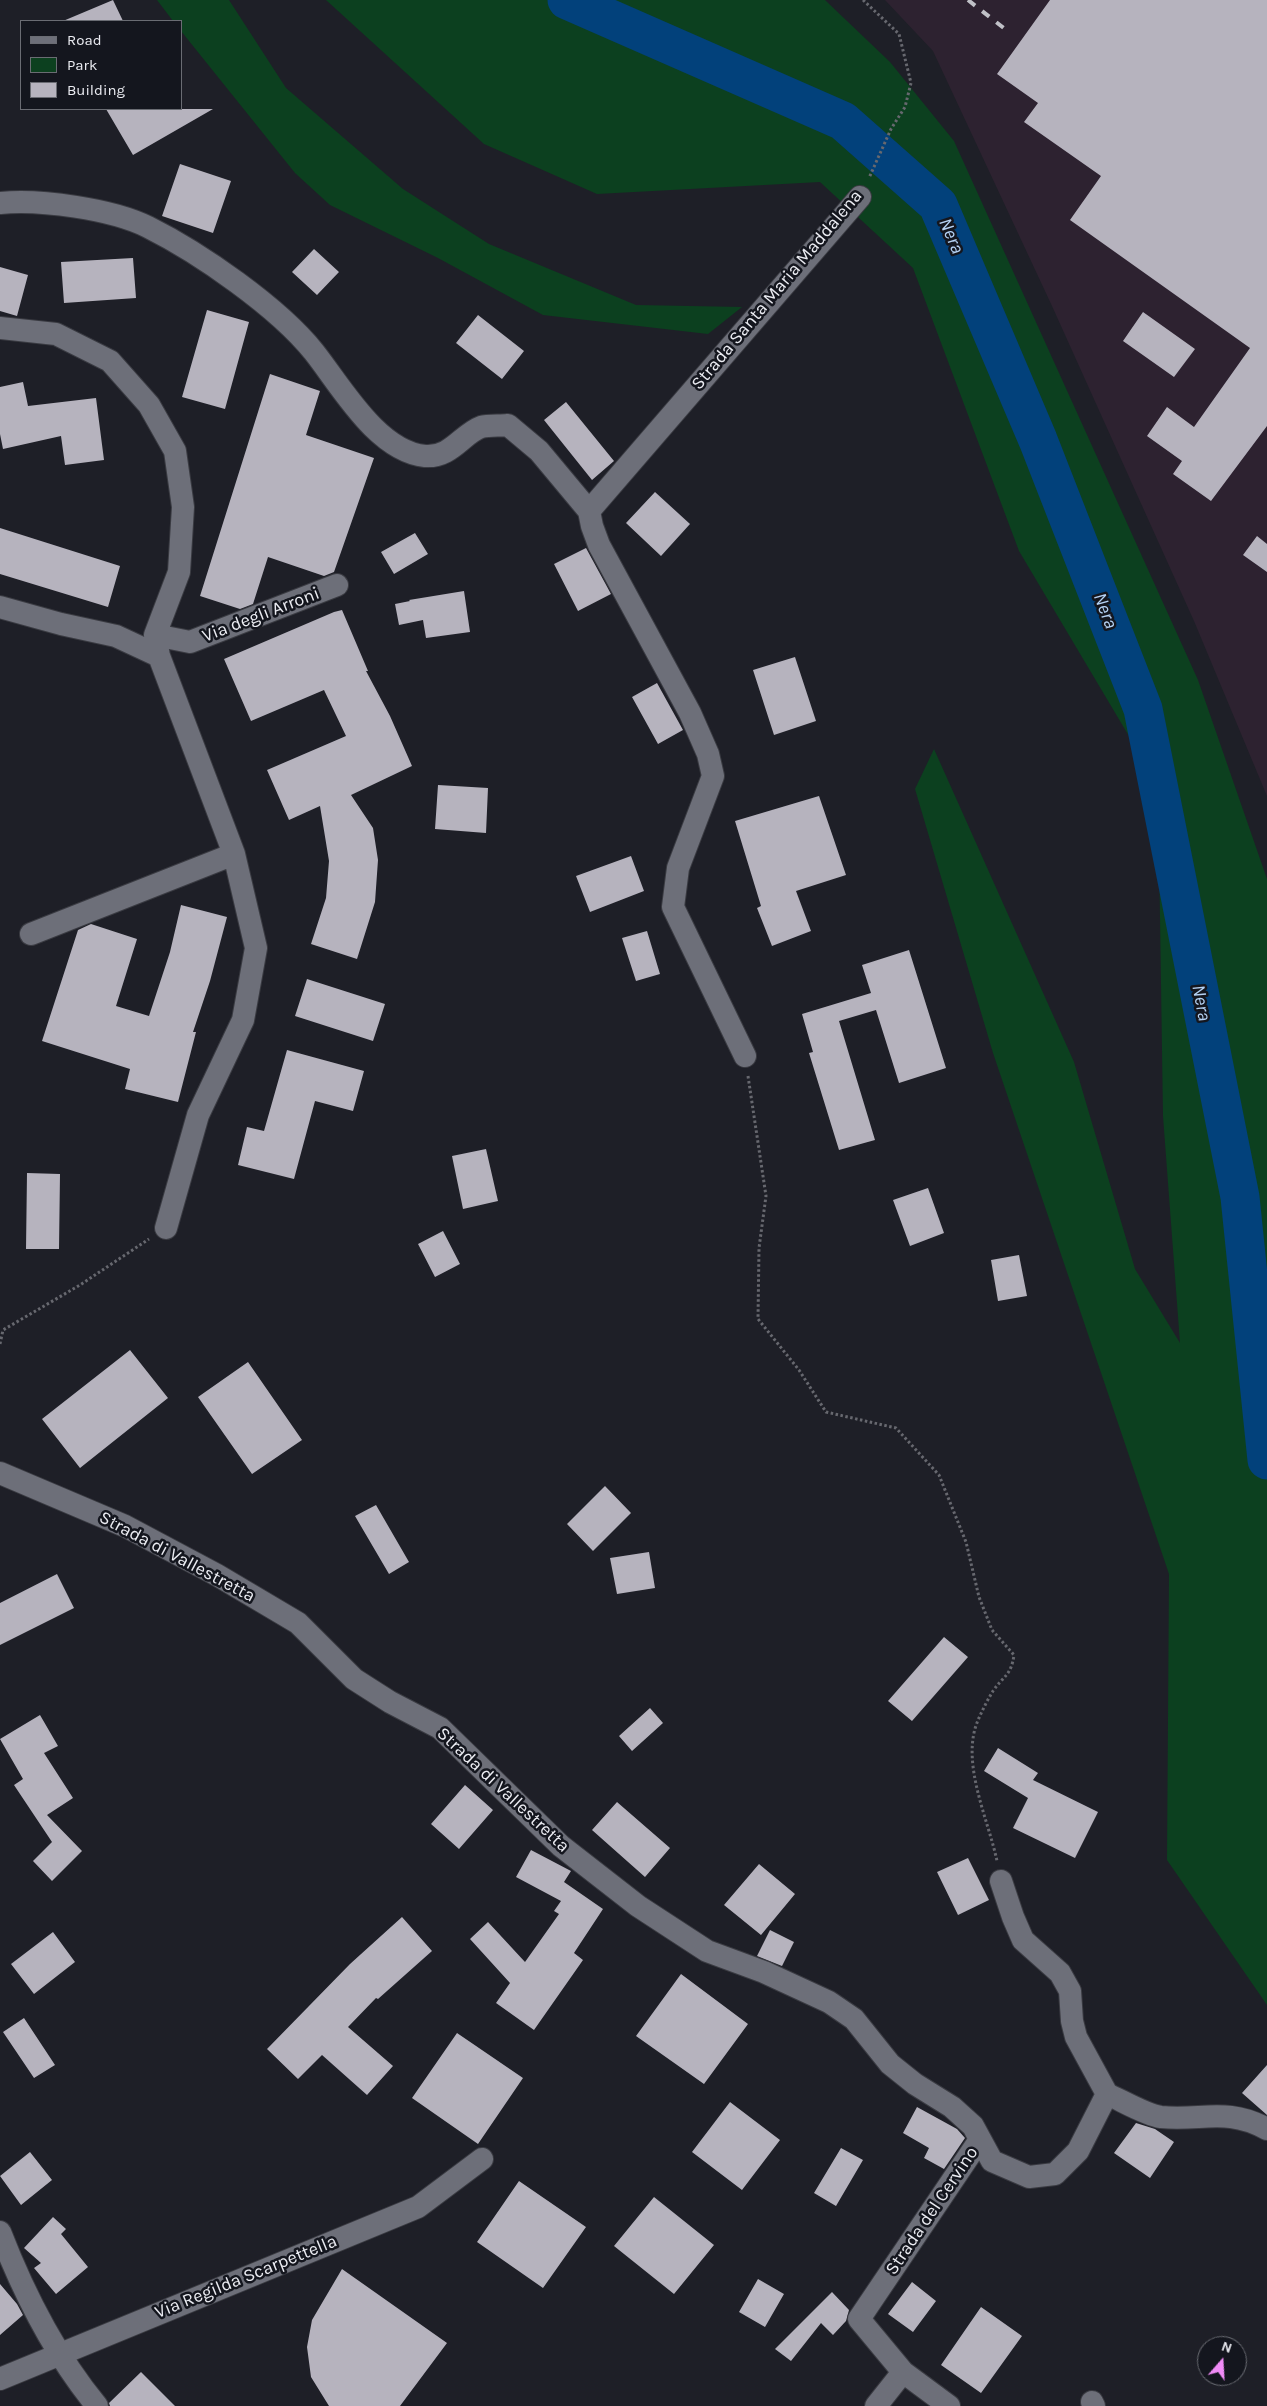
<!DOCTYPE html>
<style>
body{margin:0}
#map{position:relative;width:1267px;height:2406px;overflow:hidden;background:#1e1f27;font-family:Karla,sans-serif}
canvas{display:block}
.legend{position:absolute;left:20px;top:20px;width:162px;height:90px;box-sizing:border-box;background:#14161e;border:1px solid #6a6c73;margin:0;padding:6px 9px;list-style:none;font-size:15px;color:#ebecf2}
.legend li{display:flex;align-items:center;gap:10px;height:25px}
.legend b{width:25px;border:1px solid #6a6c73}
.north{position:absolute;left:1197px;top:2336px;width:50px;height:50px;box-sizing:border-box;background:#14161e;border:1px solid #6a6c73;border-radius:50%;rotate:19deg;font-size:14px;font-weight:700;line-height:20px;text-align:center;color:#ebecf2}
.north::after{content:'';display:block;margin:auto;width:18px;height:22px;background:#f08bf6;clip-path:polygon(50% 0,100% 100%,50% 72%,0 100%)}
</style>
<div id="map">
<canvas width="1267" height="2406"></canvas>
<ul class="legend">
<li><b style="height:6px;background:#6d6f79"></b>Road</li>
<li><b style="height:14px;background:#0c401f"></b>Park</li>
<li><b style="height:14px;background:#b6b3be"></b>Building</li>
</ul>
<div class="north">N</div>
</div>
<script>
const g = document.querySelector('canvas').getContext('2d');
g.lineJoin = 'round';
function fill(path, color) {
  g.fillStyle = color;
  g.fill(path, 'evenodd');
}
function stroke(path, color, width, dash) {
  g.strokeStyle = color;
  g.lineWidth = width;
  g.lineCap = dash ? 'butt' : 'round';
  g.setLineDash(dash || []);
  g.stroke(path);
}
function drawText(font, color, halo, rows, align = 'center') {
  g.font = font + ' Karla,sans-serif';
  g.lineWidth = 5;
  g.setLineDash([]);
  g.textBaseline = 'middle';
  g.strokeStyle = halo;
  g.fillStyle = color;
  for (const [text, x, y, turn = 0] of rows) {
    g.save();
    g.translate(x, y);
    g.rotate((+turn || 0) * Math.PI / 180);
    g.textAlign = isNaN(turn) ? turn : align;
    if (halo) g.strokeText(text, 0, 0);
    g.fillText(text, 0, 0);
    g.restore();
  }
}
fill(new Path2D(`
 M885 0H1267V796L1194 621 1052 306 933 51Z`), '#2d2230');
fill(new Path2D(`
 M157 0H229L286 88 403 189 489 244 636 305 742 307 708 334 543 315 438 258 330 205 295 173 181 31V21H173Z
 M326 0H825L890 62 954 141 1198 680 1267 879V2005L1167 1860 1169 1574 993 1053 915 789 934 749 1074 1062 1135 1269 1180 1343 1163 1116 1158 785 1019 551 913 268 820 182 597 194 484 144Z`), '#0c401f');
stroke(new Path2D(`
 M567 0 843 121 938 205 1038 440 1143 709 1240 1197 1267 1460`), '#02417b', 39);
fill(new Path2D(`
 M113 0 123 21H63Z
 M1050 0H1267V426L1211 501 1173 474 1182 461 1147 436 1167 407 1194 427 1250 348 1070 220 1101 176 1024 122 1038 103 997 74Z
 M106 109H213L133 155Z
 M180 164 231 181 213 233 162 216Z
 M314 249 339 272 317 295 292 272Z
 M133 258 136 298 64 303 61 262Z
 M0 267 28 275 17 316 0 311Z
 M207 310 249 322 225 409 182 397Z
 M1143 312 1195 349 1174 377 1123 341Z
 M478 315 524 351 502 379 456 343Z
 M270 374 320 391 306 435 374 458 334 572 324 576 268 557 253 604 240 609 200 596Z
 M23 382 28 406 96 398 104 460 65 465 61 436 3 449 0 434V387Z
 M566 402 614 461 592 480 544 420Z
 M655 492 690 524 661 556 626 523Z
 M0 528 120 566 108 607 0 574Z
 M415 533 428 554 394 574 381 552Z
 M1257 536 1267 544V572L1243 555Z
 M586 548 611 594 578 611 554 564Z
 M464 591 470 632 426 638 423 620 399 625 395 604 410 601 409 600Z
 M342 610 368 671H366L390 716 412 766 351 795 373 828 378 860 375 902 357 959 311 944 326 898 329 861 320 806 289 820 267 770 346 736 324 690 251 721 224 659 334 612Z
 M795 657 816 721 774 735 753 670Z
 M657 683 683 730 658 744 632 697Z
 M438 785 488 788 486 833 435 829Z
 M819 796 846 875 796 891 811 931 772 946 757 908 761 906 735 821Z
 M631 856 644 891 590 912 576 876Z
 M181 905 227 917 210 981 193 1032H196L178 1102 125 1089 130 1069 42 1041 78 930 91 924 137 939 116 1006 149 1016 170 952Z
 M647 931 660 974 636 981 622 938Z
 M909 950 946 1068 899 1083 876 1010 839 1021 875 1140 839 1150 809 1053 813 1052 802 1014 871 993 862 965Z
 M307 979 385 1004 373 1041 295 1016Z
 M287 1050 364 1071 353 1111 315 1101 294 1179 238 1165 247 1127 264 1131Z
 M486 1149 498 1201 463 1209 452 1156Z
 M27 1173 60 1174 59 1249H26Z
 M928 1188 944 1233 910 1246 893 1200Z
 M443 1231 460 1264 435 1277 418 1244Z
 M1019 1255 1027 1296 998 1301 991 1260Z
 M130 1350 168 1398 80 1468 42 1419Z
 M248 1362 302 1440 252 1474 198 1397Z
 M605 1486 631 1513 593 1551 567 1524Z
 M376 1505 409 1562 389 1574 355 1516Z
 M649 1552 655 1588 617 1594 610 1558Z
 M57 1574 74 1608 0 1645V1603Z
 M944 1637 968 1657 912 1721 888 1701Z
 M650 1708 663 1723 632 1751 619 1736Z
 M40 1715 58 1746 44 1753 73 1798 47 1815 82 1851 52 1881 33 1861 52 1842 14 1785 23 1779 0 1739Z
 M998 1748 1038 1773 1033 1780 1098 1812 1075 1858 1013 1828 1028 1798 984 1771Z
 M465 1785 493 1810 459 1849 431 1824Z
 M617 1802 670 1848 645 1877 592 1830Z
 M531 1850 571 1871 564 1882 603 1909 574 1953 583 1960 534 2030 496 2003 510 1983 470 1939 488 1922 525 1962 559 1914 554 1911 561 1901 516 1877Z
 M968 1858 989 1900 958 1915 937 1872Z
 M759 1864 795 1894 761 1935 724 1905Z
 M402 1917 432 1951 378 1999 376 1998 348 2027 393 2066 367 2095 322 2055 298 2079 267 2049 350 1964Z
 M770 1930 794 1942 782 1966 757 1956Z
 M53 1932 75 1962 34 1994 11 1964Z
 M681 1974 748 2024 704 2084 636 2036Z
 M24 2018 55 2065 34 2078 3 2032Z
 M457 2033 523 2078 478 2144 412 2098Z
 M1267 2065V2115L1242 2093Z
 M730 2102 780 2140 742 2190 692 2152Z
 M917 2107 957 2129 965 2138 944 2169 924 2158 929 2148 903 2133Z
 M1136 2123 1155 2129 1174 2142 1150 2178 1114 2153Z
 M841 2148 863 2160 836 2206 814 2193Z
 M30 2152 52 2180 21 2205 0 2176Z
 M519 2181 586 2227 543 2288 477 2242Z
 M654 2197 714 2245 674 2294 614 2246Z
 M53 2217 66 2229 61 2234 88 2267 56 2294 34 2268 41 2263 24 2248Z
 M342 2269 447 2343 400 2406H329L311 2377 307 2347 312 2320Z
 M758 2279 784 2294 765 2327 739 2312Z
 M912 2282 936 2301 913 2332 888 2314Z
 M0 2284 17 2304 23 2315 0 2335Z
 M832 2292 849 2310 846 2321 833 2335 821 2323 791 2361 775 2349Z
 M981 2307 1022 2336 981 2393 941 2365Z
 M141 2372 175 2406H110L109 2403Z`), '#b6b3be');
const street = new Path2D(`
 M0 203C40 199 112 209 148 227 200 253 278 307 314 352 341 386 377 451 425 456 451 458 462 434 481 427 489 425 500 426 508 425L539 451 589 511
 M0 328 56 334 110 361 149 405 175 451 183 507 179 572 155 635 159 656
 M0 607 61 624 116 636 159 656 234 854 256 948 243 1020 198 1115 166 1228
 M155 635 190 642 337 585
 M31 934 234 854
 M745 1056 673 907 678 868 713 776 708 754 690 713 599 545 592 526 589 511 860 197
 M0 1473 125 1526 217 1575 298 1623 354 1679 390 1702 440 1728 561 1846 638 1906 707 1951 764 1972 829 2002 854 2019 890 2064 915 2084 952 2107 973 2126 992 2161 1029 2177 1055 2174 1078 2151 1107 2094
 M1001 1881 1013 1917 1023 1940 1060 1973 1070 1991 1072 2021 1076 2037 1107 2094
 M1107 2094C1121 2100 1146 2115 1161 2117 1202 2121 1227 2107 1267 2129
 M0 2232C24 2294 55 2355 97 2406
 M903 2372 949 2406
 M0 2379 418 2207 482 2159
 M1092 2402 1094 2406
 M876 2406 903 2372 859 2319 979 2141`);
stroke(street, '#3a3b42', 24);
stroke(new Path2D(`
 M863 0 899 34 911 83 905 107 891 129 869 178
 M748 1076 766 1196 759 1248 758 1319 799 1370 826 1412 896 1428 939 1475 966 1542 979 1597 992 1630 1014 1655C1011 1676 1004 1675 993 1691 988 1699 983 1709 979 1718 959 1760 988 1818 997 1861
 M0 1344 3 1330 80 1285 149 1239`), '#67686f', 3, [2.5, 2.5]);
stroke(street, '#6d6f79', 22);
stroke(new Path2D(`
 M968 0 1005 29`), '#c0c1c7', 4, [9, 9]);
drawText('18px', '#ebecf2', '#14161e', [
 ["Strada Santa Maria Maddalena",777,290,-50],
 ["Via degli Arroni",261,615,-21],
 ["Strada di Vallestretta",177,1557,28],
 ["Strada di Vallestretta",503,1790,43],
 ["Strada del Cervino",932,2211,-56],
 ["Via Regilda Scarpettella",246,2277,-22]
]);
drawText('italic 19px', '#b5d2f4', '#14161e', [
 ["Nera",951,236,67],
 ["Nera",1105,611,69],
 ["Nera",1201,1003,79]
]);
</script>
